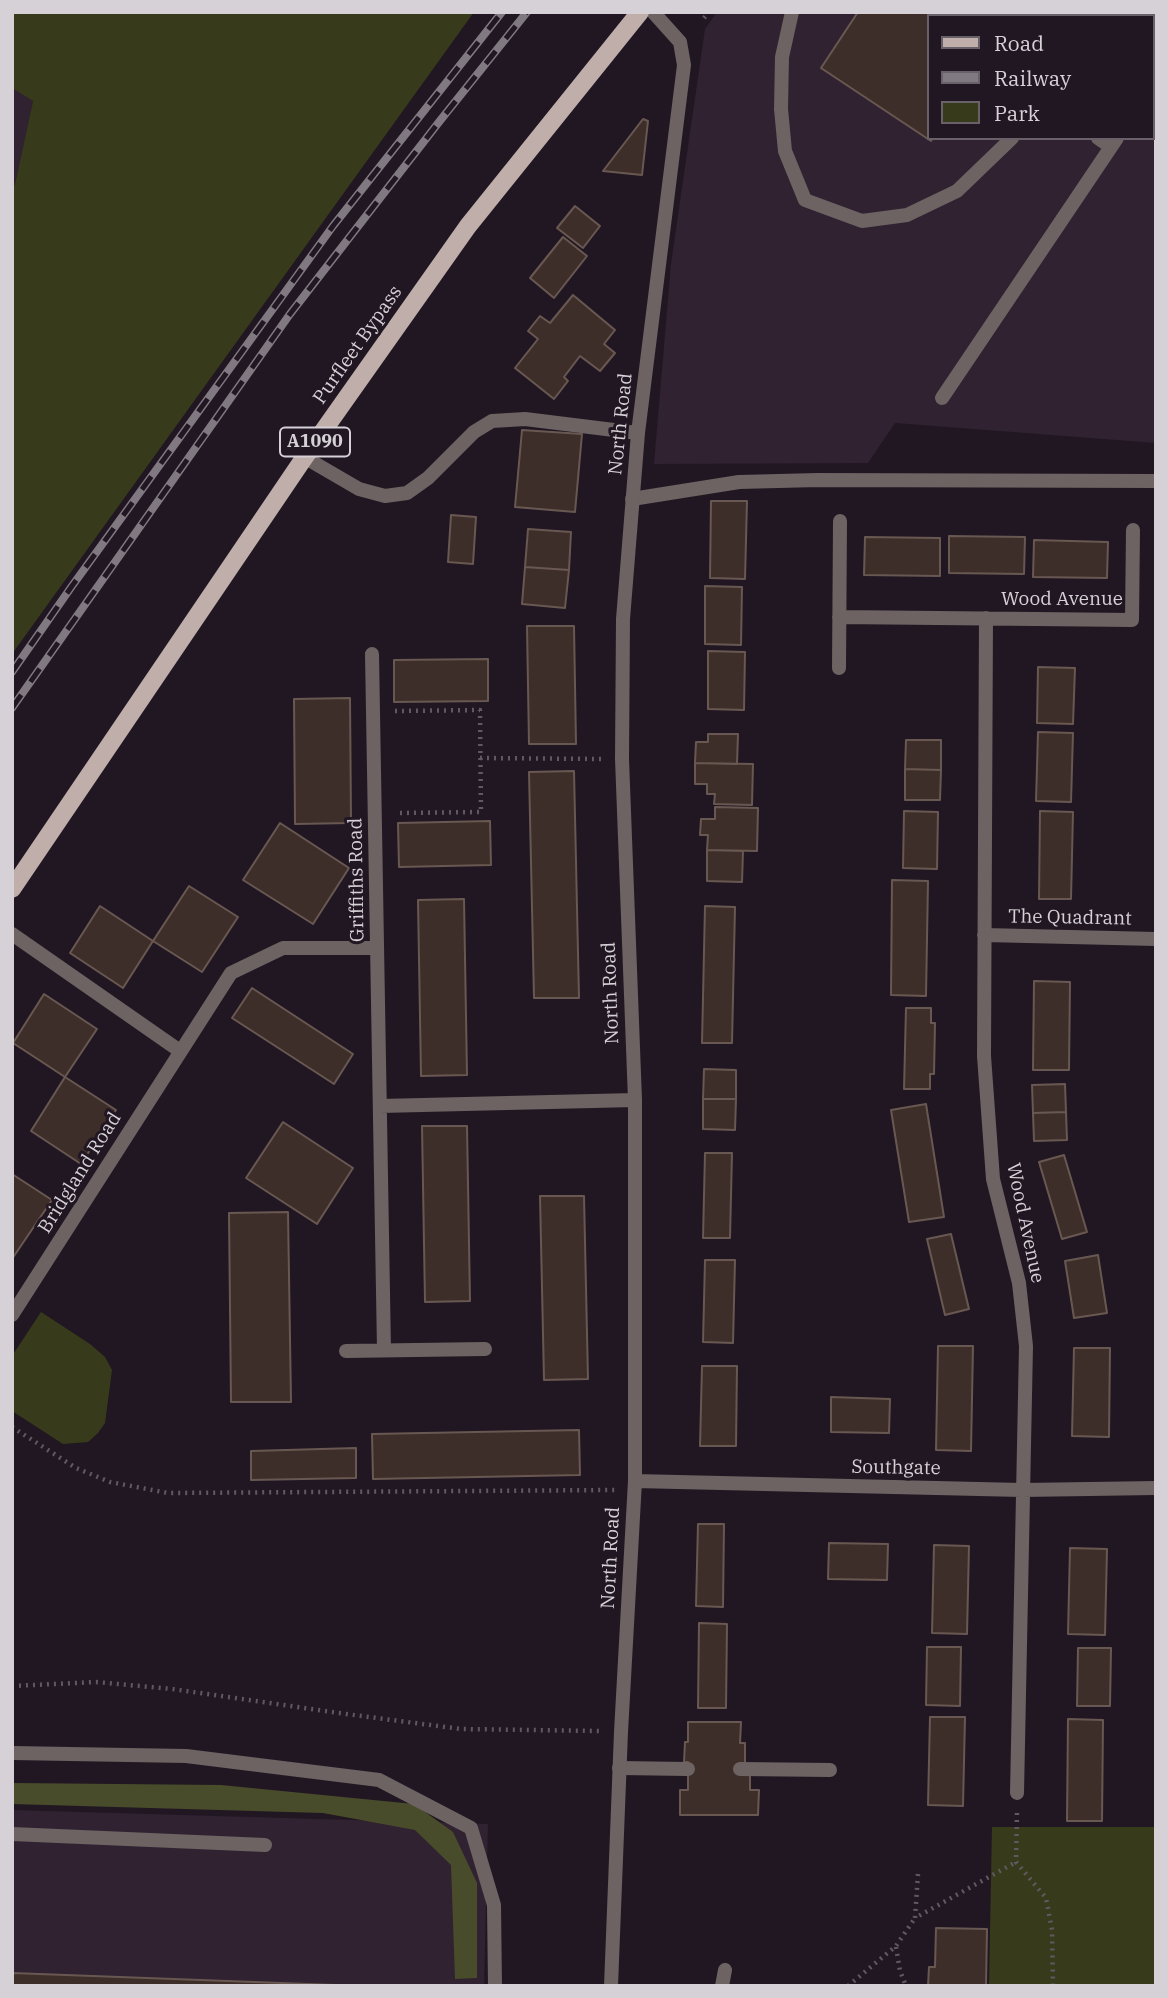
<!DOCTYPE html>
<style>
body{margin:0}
#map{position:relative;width:1168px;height:1998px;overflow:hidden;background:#211722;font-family:"IBM Plex Serif",serif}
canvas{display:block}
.frame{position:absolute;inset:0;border:14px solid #d6d0d7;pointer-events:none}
.legend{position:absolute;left:927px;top:14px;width:228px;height:126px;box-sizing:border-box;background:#211722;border:2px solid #69616a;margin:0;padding:9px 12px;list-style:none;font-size:21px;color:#d6d0d7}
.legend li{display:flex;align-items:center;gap:14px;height:35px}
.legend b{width:35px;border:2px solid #69616a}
</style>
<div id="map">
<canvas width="1168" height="1998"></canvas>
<div class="frame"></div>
<ul class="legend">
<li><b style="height:9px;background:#bfaeaa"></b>Road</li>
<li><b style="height:9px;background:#817982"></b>Railway</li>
<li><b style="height:19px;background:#383b1b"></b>Park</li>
</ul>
</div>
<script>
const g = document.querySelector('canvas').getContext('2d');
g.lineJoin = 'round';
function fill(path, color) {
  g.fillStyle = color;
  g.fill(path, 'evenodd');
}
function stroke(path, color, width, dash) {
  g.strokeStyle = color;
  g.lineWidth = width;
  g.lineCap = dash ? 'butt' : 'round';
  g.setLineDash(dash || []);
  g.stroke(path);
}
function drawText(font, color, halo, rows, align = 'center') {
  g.font = font + ' "IBM Plex Serif",serif';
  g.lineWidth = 6;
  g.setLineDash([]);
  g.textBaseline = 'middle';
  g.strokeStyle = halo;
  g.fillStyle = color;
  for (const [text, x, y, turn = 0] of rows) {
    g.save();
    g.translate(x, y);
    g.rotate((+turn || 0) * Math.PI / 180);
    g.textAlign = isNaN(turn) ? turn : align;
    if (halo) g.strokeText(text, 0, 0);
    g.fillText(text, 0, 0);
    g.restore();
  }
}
fill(new Path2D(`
 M717 12H1156V443L895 423 868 463 654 464 671 264 705 29ZM928 16H1152V138H928Z
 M12 88 33 101 15 184 12 189Z
 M12 1810 488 1824 484 1986H12Z`), '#302231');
fill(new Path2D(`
 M12 12H474L12 654V189L15 184 33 101 12 88Z
 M41 1312 90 1344 105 1357 112 1370 105 1423 98 1433 88 1442 63 1444 12 1411V1356Z
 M992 1827H1156V1986H989Z`), '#383b1b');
fill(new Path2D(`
 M12 1783 221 1785 414 1804 453 1832 477 1883V1978L455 1979 451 1865 415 1830 323 1813 12 1804Z`), '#494c2a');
const building = new Path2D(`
 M858 12H1016L1013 16H928V138H933L931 141 821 68Z
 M643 119 648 121 642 175 603 171Z
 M575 206 600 226 583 248 557 228Z
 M563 237 587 256 554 298 530 278Z
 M573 295 615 330 604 344 615 353 600 371 580 356 564 377 568 381 554 399 515 368 538 339 528 331 540 316 550 323Z
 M522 430 582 434 575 512 515 507Z
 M711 501H747L745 579 710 578Z
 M451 515 476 517 473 564 448 562Z
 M528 529 571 532 569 570 525 567Z
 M949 536 1025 537 1024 574 949 573Z
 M865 537 940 538V576L864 575Z
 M1034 540 1108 542 1107 578 1033 577Z
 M525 567 569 570 565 608 522 604Z
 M705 586 742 587 741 645 705 644Z
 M527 626H574L576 744H529Z
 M708 651 745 652 744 710 708 709Z
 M488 659V701L394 702V660Z
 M1038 667 1075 668 1073 724 1037 723Z
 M350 698 351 823 295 824 294 699Z
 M1038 732 1073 733 1071 802 1036 801Z
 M708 734H738L737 764 695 763 696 742H708Z
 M906 740H941V770L905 769Z
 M695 763 753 764 752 805 714 804 715 794H707V784H695Z
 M905 769 941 770 940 800H905Z
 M574 771 579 998H534L529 772Z
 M715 807 758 808 757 851 707 850 708 835H700L701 819H715Z
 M904 811 938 812 937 869 903 868Z
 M1040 811 1073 812 1071 899H1039Z
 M490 821 491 865 399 867 398 823Z
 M280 823 349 868 313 924 243 880Z
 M707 850 743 851 742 882 707 881Z
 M892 880 928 881 926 996 891 995Z
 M189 886 238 917 202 972 153 941Z
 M464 899 467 1075 421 1076 418 900Z
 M100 906 153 941 123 988 70 953Z
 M705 906 735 907 732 1043H702Z
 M1034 981 1070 982 1069 1070H1033Z
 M252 988 353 1054 334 1084 232 1018Z
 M44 994 97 1029 65 1077 13 1043Z
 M906 1008H931V1023H935L934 1074H930V1089H904Z
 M704 1069 736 1070V1099H703Z
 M65 1077 116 1110 81 1164 31 1131Z
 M1065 1084 1066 1112 1033 1113 1032 1085Z
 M703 1099H736L735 1130 703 1129Z
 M926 1104 944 1217 909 1222 891 1110Z
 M1066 1112 1067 1140 1034 1141 1033 1113Z
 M283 1122 353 1168 317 1224 246 1178Z
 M422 1126H467L470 1301 425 1302Z
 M705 1153H732L730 1238H703Z
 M1064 1155 1087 1232 1062 1239 1039 1162Z
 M12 1174 52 1200 12 1259Z
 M540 1196H584L588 1379 544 1380Z
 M288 1212 291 1402H231L229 1213Z
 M951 1234 969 1309 945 1315 927 1239Z
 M1098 1255 1107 1313 1074 1318 1065 1261Z
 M705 1260H735L733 1343 703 1342Z
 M938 1346H973L971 1451 936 1450Z
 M1074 1348H1110L1109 1437 1072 1436Z
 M702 1366H737L736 1446H700Z
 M831 1397 890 1399 889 1433 831 1432Z
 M579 1430 580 1475 373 1479 372 1434Z
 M356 1448V1478L251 1480V1451Z
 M698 1524H724L723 1607 696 1606Z
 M829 1543 888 1544 887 1580 828 1579Z
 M934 1545 969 1546 967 1634 932 1633Z
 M1070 1548 1107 1549 1105 1635 1068 1634Z
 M699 1623 727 1624 726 1708H698Z
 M927 1647H961L960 1706 926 1705Z
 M1078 1648H1111L1110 1706H1077Z
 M930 1717H965L963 1806 928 1805Z
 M1068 1719 1103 1720 1102 1821H1067Z
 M688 1722H741L740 1743H745V1763L750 1774V1790H759L758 1815H680V1790H688V1762H684L685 1742H688Z
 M936 1928 987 1929 986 1986H928L929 1967H935Z
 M12 1973 362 1986H12Z`);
fill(building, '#3e2e29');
stroke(building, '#695852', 2);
stroke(new Path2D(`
 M704 18 709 12
 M395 711 480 710 481 812 397 813
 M480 758 602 759
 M12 1427 76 1468 110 1482 168 1493 615 1490
 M12 1686 96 1682 172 1689 346 1714 461 1729 599 1731
 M1017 1813 1016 1862 1046 1898 1052 1930 1053 1986
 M918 1874 915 1918 1016 1862
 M896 1947 900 1971 906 1986
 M848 1986 896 1946 915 1918`), '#615862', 4.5, [2, 5]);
stroke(new Path2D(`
 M792 12 782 57 781 109 785 151 805 200 862 221 907 215 957 191 1012 138
 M1100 16 1102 12
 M1152 87 1156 82
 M1098 138 1111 147
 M942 398 1117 138
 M304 457 359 489 385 496 407 493 428 478 474 432 492 421 525 419 638 433
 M632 499 739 482 818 480 1156 481
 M12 1753 186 1756 379 1780 471 1828 494 1905 495 1986
 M619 1768 688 1769
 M740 1769 830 1770
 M12 1834 265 1845
 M722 1986 725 1970`), '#6c6362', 14);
stroke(new Path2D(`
 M839 617 1132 620 1133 530
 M986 618 984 1056 993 1179 1019 1283 1026 1346 1017 1793
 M372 654 384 1350
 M839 668 840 521
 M12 934 180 1051
 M984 935 1156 939
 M380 1106 635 1100
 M12 1315 231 973 283 948H377
 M346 1351 485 1349
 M635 1481 1022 1490 1156 1488
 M611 1986 621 1732 635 1481V1100L622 759 623 619 638 433 684 65 680 42 653 12`), '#6c6362', 14);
stroke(new Path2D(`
 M12 889 302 461 468 226 640 12`), '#bfaeaa', 18);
const rail = new Path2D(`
 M12 672 72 586 333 226 502 12
 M12 708 290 314 439 122 527 12`);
stroke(rail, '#817982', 8);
stroke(rail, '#211722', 5, [16]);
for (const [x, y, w] of [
 [315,442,70]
]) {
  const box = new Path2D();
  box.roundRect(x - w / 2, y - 14.5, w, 29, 5);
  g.fillStyle = '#211722';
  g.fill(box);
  stroke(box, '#d6d0d7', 2);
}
drawText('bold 18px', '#d6d0d7', null, [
 ["A1090",315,442]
]);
drawText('19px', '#d6d0d7', '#211722', [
 ["Purfleet Bypass",358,345,-55],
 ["North Road",621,424,-84],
 ["Wood Avenue",1062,600],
 ["Griffiths Road",357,880,-91],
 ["The Quadrant",1070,918,1],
 ["North Road",611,993,-92],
 ["Bridgland Road",80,1173,-58],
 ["Wood Avenue",1025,1223,78],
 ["Southgate",896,1468,1],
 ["North Road",611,1558,-87]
]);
</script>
